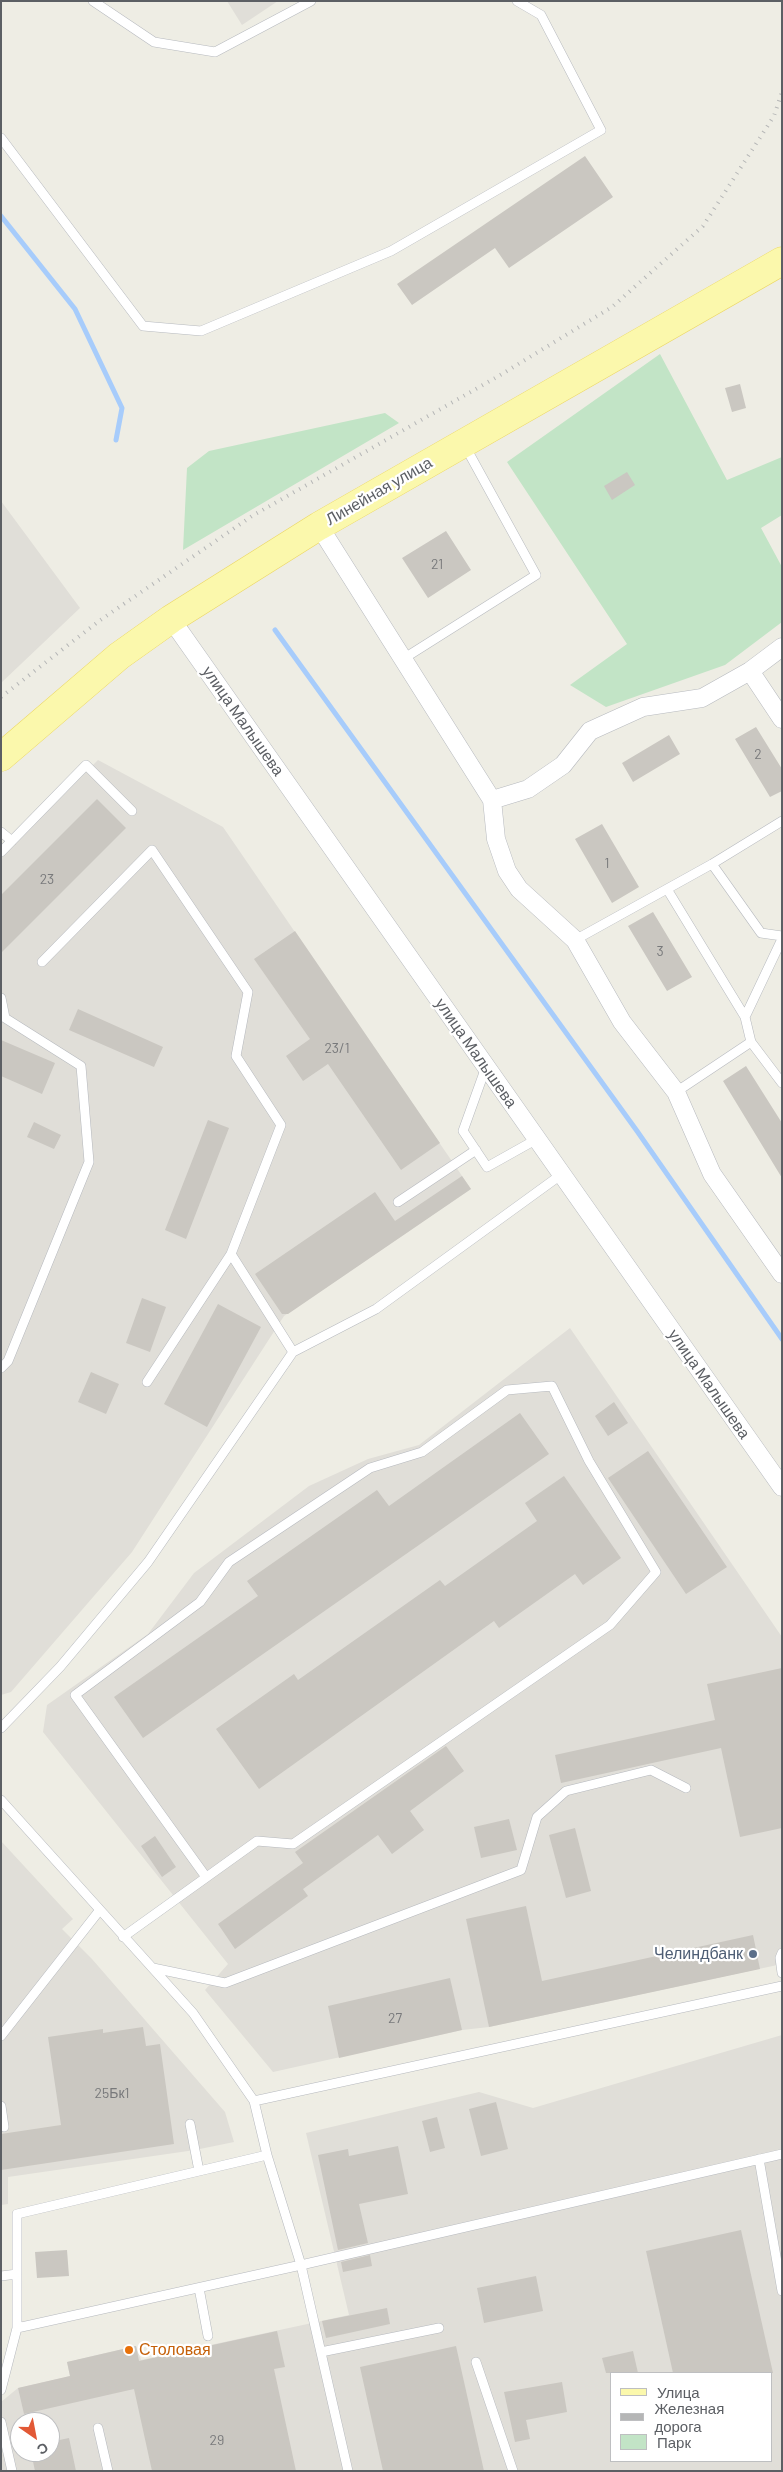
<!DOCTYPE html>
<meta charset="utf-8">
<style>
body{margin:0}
#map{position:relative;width:783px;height:2472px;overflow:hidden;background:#eeede4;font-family:Barlow,sans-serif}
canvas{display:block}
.frame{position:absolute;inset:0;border:2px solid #5c5f64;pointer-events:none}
.legend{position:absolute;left:610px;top:2372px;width:162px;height:90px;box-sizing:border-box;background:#fff;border:1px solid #bebfc1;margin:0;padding:6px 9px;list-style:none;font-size:15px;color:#5c5f64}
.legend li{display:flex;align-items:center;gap:10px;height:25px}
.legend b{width:25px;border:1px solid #bebfc1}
.north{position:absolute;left:10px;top:2412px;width:50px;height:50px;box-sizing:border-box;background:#fff;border:1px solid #bebfc1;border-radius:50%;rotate:147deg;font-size:14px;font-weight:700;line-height:20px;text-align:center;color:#5c5f64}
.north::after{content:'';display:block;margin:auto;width:18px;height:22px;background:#e25936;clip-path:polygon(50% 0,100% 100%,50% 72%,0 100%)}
</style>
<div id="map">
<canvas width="783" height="2472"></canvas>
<div class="frame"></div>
<ul class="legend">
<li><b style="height:6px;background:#fbf8ac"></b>Улица</li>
<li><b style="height:6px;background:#b5b6b6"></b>Железная дорога</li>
<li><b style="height:14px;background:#c2e4c6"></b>Парк</li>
</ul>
<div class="north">С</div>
</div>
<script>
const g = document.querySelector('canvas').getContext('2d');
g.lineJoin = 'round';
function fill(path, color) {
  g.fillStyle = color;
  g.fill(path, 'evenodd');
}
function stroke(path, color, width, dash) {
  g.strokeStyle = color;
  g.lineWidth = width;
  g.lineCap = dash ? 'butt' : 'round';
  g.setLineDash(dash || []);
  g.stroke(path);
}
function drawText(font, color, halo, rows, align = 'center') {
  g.font = font + ' Barlow,sans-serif';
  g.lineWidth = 4.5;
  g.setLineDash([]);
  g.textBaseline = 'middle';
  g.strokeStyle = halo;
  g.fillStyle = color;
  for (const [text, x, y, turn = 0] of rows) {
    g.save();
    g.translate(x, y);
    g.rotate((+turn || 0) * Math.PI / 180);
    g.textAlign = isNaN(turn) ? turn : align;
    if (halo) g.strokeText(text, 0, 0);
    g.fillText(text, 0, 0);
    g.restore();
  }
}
fill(new Path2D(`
 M227 1H278L242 25Z
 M1 501 80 608 1 683Z
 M98 760 223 827 471 1189 284 1316 132 1552 11 1692 1 1695V857Z
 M570 1328 782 1637V1964L489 2027 462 2030 273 2072 205 1990 228 1964 43 1732 47 1705 148 1634 194 1573 309 1486 368 1459 419 1445Z
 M1 1841 73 1919 62 1929 92 1959 225 2112 234 2142 195 2150 8 2177V2204L1 2205Z
 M782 2035V2471H1V2402L18 2388 70 2376 67 2362 136 2346 141 2360 349 2315 306 2133 479 2092 533 2108ZM612 2373H772V2461H612ZM20 2422H50V2452H20Z`), '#e0ded8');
fill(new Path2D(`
 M660 354 727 480 782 457V515L761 528 782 567V622L725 665 606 707 570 685 627 644 507 462Z
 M385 413 399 423 183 550 187 468 209 451Z`), '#c2e4c6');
stroke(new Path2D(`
 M1 216 75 309 122 408 116 440
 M275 630 637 1131 782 1339`), '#a7ccfb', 5);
fill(new Path2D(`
 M585 156 613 197 509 268 495 248 412 305 397 284Z
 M740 384 746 408 732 412 725 388Z
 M627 472 635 485 612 500 604 486Z
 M446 531 471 570 428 598 402 558Z
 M756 727 782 769V791L770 797 735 739Z
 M669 735 680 754 633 782 622 763Z
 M97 799 126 828 1 953V895Z
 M602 824 639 887 612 903 575 839Z
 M653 912 692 977 667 991 628 926Z
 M295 931 440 1143 401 1170 328 1064 303 1081 286 1056 310 1039 254 959Z
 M78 1009 163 1047 154 1067 69 1030Z
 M1 1040 55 1063 42 1094 1 1076Z
 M746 1066 782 1123V1178L723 1081Z
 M208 1120 229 1128 186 1239 165 1230Z
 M34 1122 61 1135 54 1149 27 1137Z
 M462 1176 471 1189 288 1314H282L255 1274 375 1192 395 1221Z
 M142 1298 166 1307 150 1352 126 1343Z
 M218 1304 261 1327 207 1427 164 1404Z
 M91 1372 119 1384 106 1414 78 1402Z
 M614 1402 628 1423 608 1436 595 1416Z
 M520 1413 549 1454 143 1738 114 1697 258 1596 247 1581 377 1490 389 1506Z
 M648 1451 727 1567 686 1594 608 1478Z
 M564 1476 621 1558 583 1585 575 1574 499 1628 494 1621 259 1789 216 1729 294 1674 298 1680 440 1580 445 1586 537 1521 525 1503Z
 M782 1668V1828L740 1837 721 1748 561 1783 555 1755 715 1720 707 1684Z
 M446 1746 464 1771 410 1811 424 1830 392 1854 378 1835 303 1889 308 1896 235 1949 218 1924 303 1863 295 1852Z
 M509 1819 517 1850 481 1858 474 1827Z
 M575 1828 591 1891 566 1898 549 1835Z
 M155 1836 176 1867 162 1877 141 1846Z
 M526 1906 542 1981 753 1935 760 1969 489 2027 466 1919Z
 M450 1978 462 2030 339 2058 328 2006Z
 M143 2027 146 2046 160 2044 174 2144 1 2170V2134L61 2125 48 2037 103 2029V2033Z
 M496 2102 508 2149 481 2156 469 2109Z
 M437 2117 445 2148 430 2152 422 2121Z
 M398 2146 408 2194 359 2204 368 2243 338 2250 318 2155 348 2149 349 2156Z
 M741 2230 773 2373H673L646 2251Z
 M67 2250 69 2276 37 2278 35 2252Z
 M370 2255 372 2266 343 2272 341 2262Z
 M536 2276 543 2311 484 2323 477 2288Z
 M387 2308 390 2324 326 2338 322 2321Z
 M277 2331 285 2367 274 2369 296 2471H152L134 2389 24 2414 18 2388 70 2376 67 2362 136 2346 139 2361Z
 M456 2346 484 2471H383L360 2367Z
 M633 2351 638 2373H606L602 2358Z
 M562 2382 567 2412 526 2420 530 2439 515 2442 504 2392Z
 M69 2438 76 2471H35L31 2452H50V2442Z`), '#cac7c1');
const lane = new Path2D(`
 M93 1 154 42 215 52 311 1
 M1 138 143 326 201 331 391 251 601 130 541 15 517 1
 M403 659 536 575 465 446
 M1 832 12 841
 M1 852 86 765 132 811
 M712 864 761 933 782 936
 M667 889 745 1017
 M575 940 712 864 782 821
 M42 962 152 850 248 992 236 1056 281 1125 231 1254 293 1352
 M1 998 5 1018 81 1066 89 1162 8 1361 1 1368
 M751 1042 782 1083
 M486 1067 463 1131 487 1167 537 1139
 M676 1092 751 1042 745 1017 782 939
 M398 1202 476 1150
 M147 1382 231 1254
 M1 1728 60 1667 148 1562 293 1352 376 1309 562 1174
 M1 1800 193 2013 254 2101 267 2155 301 2265 348 2471
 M123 1937 257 1841 293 1844 610 1625 656 1572 589 1461 552 1386 507 1390 422 1452 370 1468 229 1562 200 1602 75 1695 206 1877
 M782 1953 780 1958 782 1973
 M153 1968 225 1983 521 1870 537 1817 566 1791 651 1770 686 1788
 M1 2036 99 1911
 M254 2101 782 1986
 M1 2106 4 2127
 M190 2124 199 2171
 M759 2159 782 2291
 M1 2276 17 2274
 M199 2288 208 2336
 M17 2328 301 2265 782 2154
 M321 2352 439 2328
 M476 2362 513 2471
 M1 2390 17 2328V2214L267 2155
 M1 2422 12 2471
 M98 2428 108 2471`);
const street = new Path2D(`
 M319 526 492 800 496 839 507 871 519 889 575 940 622 1022 676 1092 712 1174 782 1274
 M171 619 782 1487
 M750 671 782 719
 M492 800 528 789 563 765 590 731 643 707 702 698 750 671 782 647`);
const primary = new Path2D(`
 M1 757 119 656 171 619 319 526 782 261`);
stroke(lane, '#b6b9be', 10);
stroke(street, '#b6b9be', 19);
stroke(primary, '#ebd560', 29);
stroke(lane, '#fff', 9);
stroke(street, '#fff', 18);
stroke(primary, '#fbf8ac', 28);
stroke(new Path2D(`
 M1 697 99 621 252 516 497 377 612 307 703 226 774 116 782 92`), '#b5b6b6', 4, [1, 6]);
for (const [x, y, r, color] of [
 [753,1954,5,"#5c6f8a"],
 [129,2350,5,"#e8710a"]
]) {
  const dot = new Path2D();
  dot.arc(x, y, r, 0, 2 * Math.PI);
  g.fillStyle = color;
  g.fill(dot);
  stroke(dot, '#fff', 2);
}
drawText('14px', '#78797b', null, [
 ["21",437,564],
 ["2",758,754],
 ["1",607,863],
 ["23",47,879],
 ["3",660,951],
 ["23/1",337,1048],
 ["27",395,2018],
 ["25Бк1",112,2093],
 ["29",217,2440]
]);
drawText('16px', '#5c5f64', '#fff', [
 ["Линейная улица",379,491,-30],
 ["улица Малышева",243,721,55],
 ["улица Малышева",476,1053,55],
 ["улица Малышева",709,1384,55]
]);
drawText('16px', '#4e5e75', '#fff', [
 ["Челиндбанк",743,1954]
], 'right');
drawText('16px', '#c56008', '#fff', [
 ["Столовая",139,2350]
], 'left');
</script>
